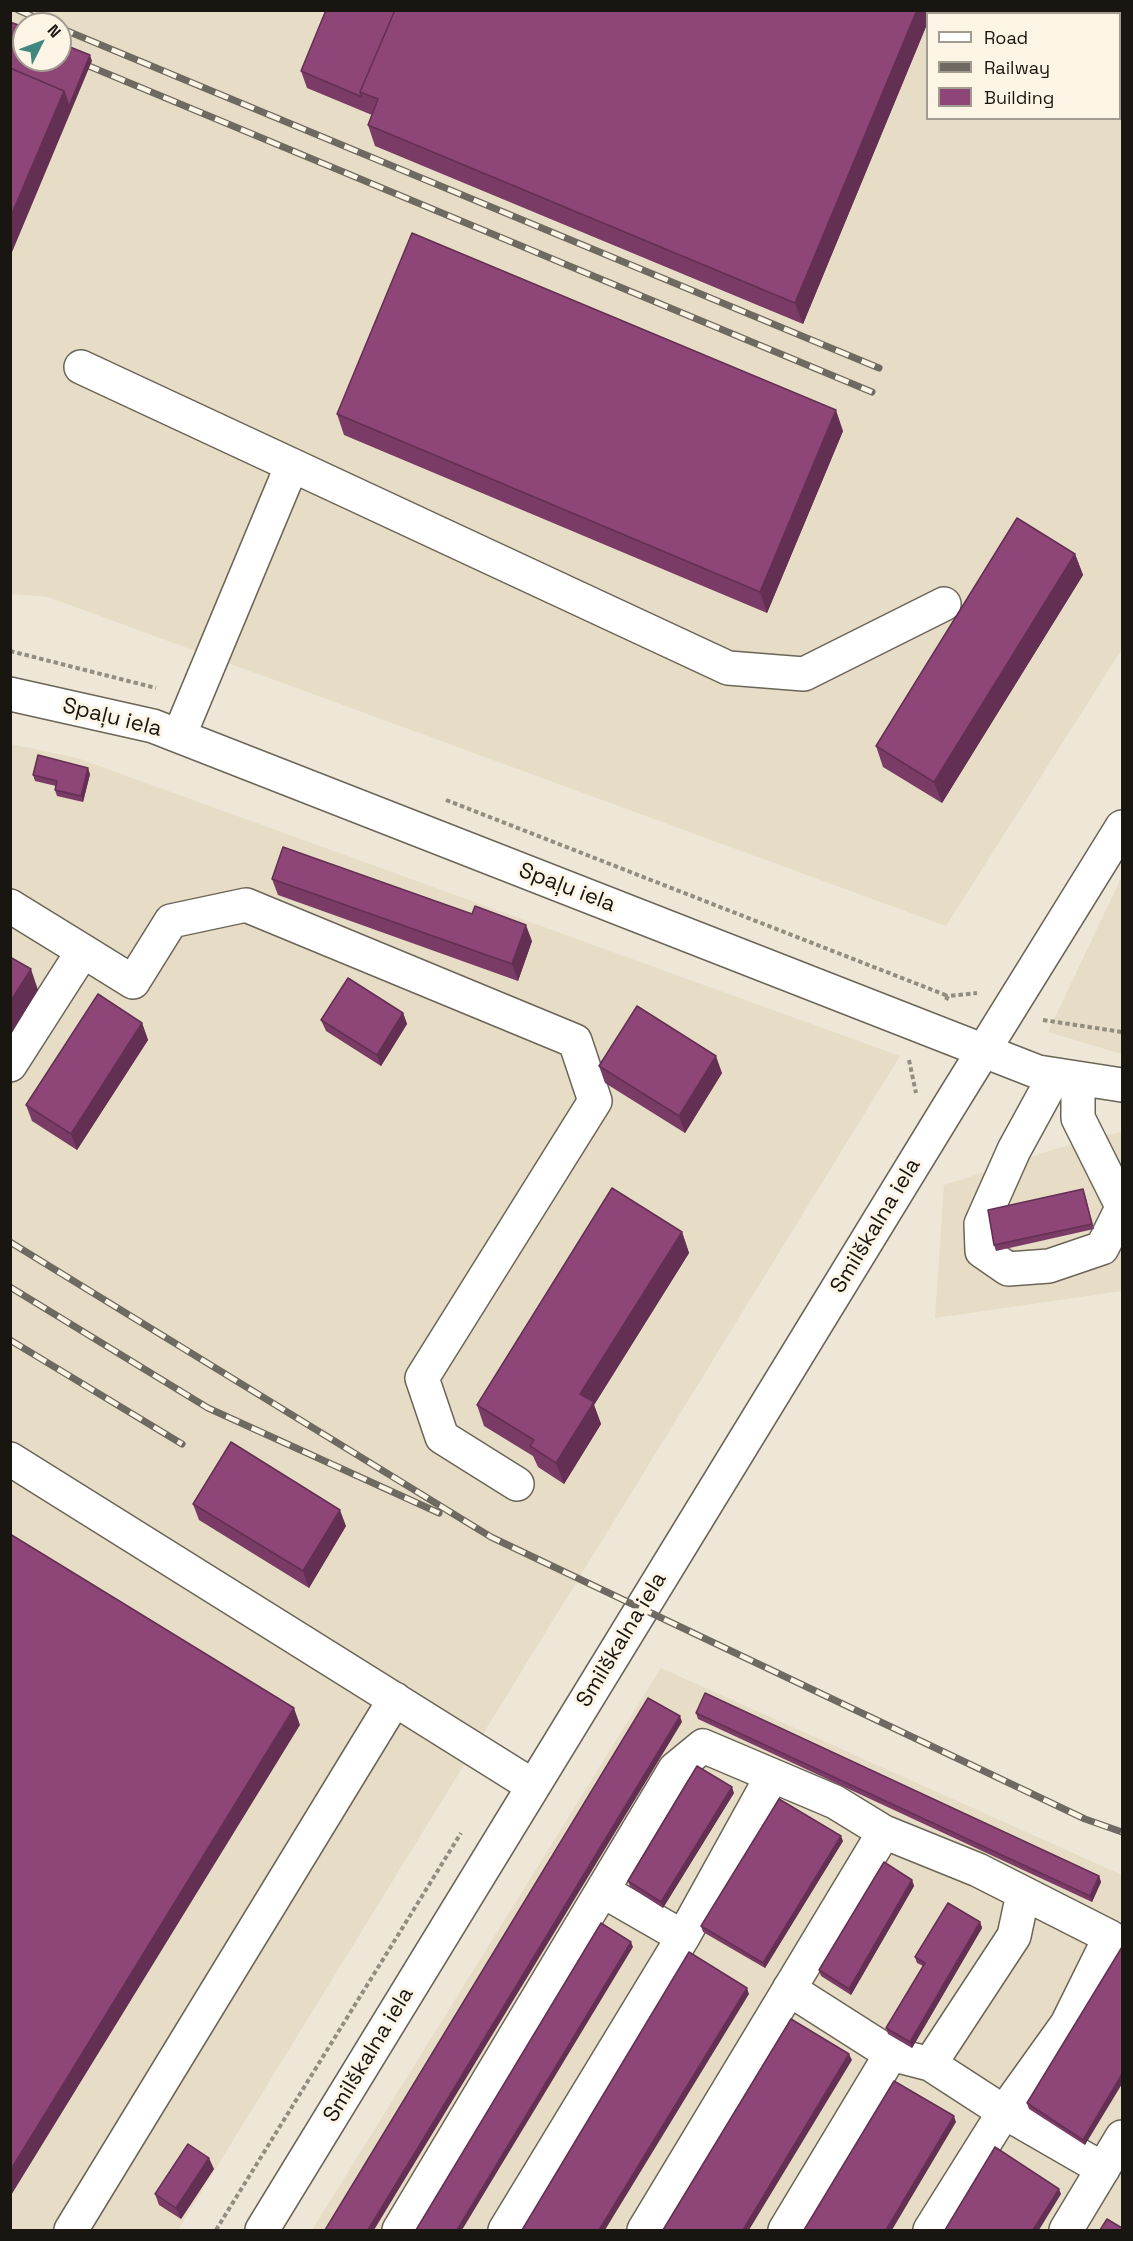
<!DOCTYPE html>
<meta charset="utf-8">
<style>
body{margin:0}
#map{position:relative;width:1133px;height:2241px;overflow:hidden;background:#eee7d7;font-family:"Space Grotesk",sans-serif}
canvas{display:block}
.frame{position:absolute;inset:0;border:12px solid #191611;pointer-events:none}
.legend{position:absolute;left:926px;top:12px;width:195px;height:108px;box-sizing:border-box;background:#fcf4e4;border:2px solid #a19b90;margin:0;padding:8px 10px;list-style:none;font-size:18px;color:#191611}
.legend li{display:flex;align-items:center;gap:12px;height:30px}
.legend b{width:30px;border:2px solid #a19b90}
.north{position:absolute;left:12px;top:12px;width:60px;height:60px;box-sizing:border-box;background:#fcf4e4;border:2px solid #a19b90;border-radius:50%;rotate:48deg;font-size:16px;font-weight:700;line-height:24px;text-align:center;color:#191611}
.north::after{content:'';display:block;margin:auto;width:21px;height:27px;background:#41877f;clip-path:polygon(50% 0,100% 100%,50% 72%,0 100%)}
</style>
<div id="map">
<canvas width="1133" height="2241"></canvas>
<div class="frame"></div>
<ul class="legend">
<li><b style="height:8px;background:#fff"></b>Road</li>
<li><b style="height:8px;background:#6f6a61"></b>Railway</li>
<li><b style="height:16px;background:#8e4577"></b>Building</li>
</ul>
<div class="north">N</div>
</div>
<script>
const g = document.querySelector('canvas').getContext('2d');
g.lineJoin = 'round';
function fill(path, color) {
  g.fillStyle = color;
  g.fill(path, 'evenodd');
}
function stroke(path, color, width, dash) {
  g.strokeStyle = color;
  g.lineWidth = width;
  g.lineCap = dash ? 'butt' : 'round';
  g.setLineDash(dash || []);
  g.stroke(path);
}
function drawText(font, color, halo, rows, align = 'center') {
  g.font = font + ' "Space Grotesk",sans-serif';
  g.lineWidth = 6;
  g.setLineDash([]);
  g.textBaseline = 'middle';
  g.strokeStyle = halo;
  g.fillStyle = color;
  for (const [text, x, y, turn = 0] of rows) {
    g.save();
    g.translate(x, y);
    g.rotate((+turn || 0) * Math.PI / 180);
    g.textAlign = isNaN(turn) ? turn : align;
    if (halo) g.strokeText(text, 0, 0);
    g.fillText(text, 0, 0);
    g.restore();
  }
}
fill(new Path2D(`
 M10 11H1122V649L946 926 48 597 11 594ZM928 14H1120V118H928ZM24 24H60V60H24Z
 M11 744 77 758 900 1056 178 2230H11Z
 M1122 876V1054L1048 1032Z
 M1122 1132V1291L935 1318 944 1185 1090 1138Z
 M661 1668 1122 1875V2230H312Z`), '#e7dcc5');
const minor = new Path2D(`
 M81 367 728 668 804 674 944 604
 M10 694 153 726 1038 1072 1122 1085
 M179 736 292 465
 M10 906 83 951
 M10 1065 83 951 133 982 171 921 246 905 575 1041 595 1101 422 1378 442 1437 517 1484
 M1055 1075 1014 1150 981 1224 982 1251 1008 1269 1049 1266 1102 1248 1122 1208
 M1078 1079V1118L1122 1206
 M10 1459 533 1786
 M603 1891 683 1937
 M789 1989 891 2054 930 2064 1004 2112 1103 2169
 M930 2064 1014 1936 1023 1894
 M71 2230 395 1699
 M262 2230 948 1108 1122 827
 M399 2230 675 1769 703 1746 835 1802 884 1832 978 1870 1110 1937 1067 2024 1004 2112 930 2230
 M505 2230 683 1937 772 1776
 M644 2230 884 1832
 M785 2230 891 2054
 M1066 2230 1122 2137`);
stroke(minor, '#6b6557', 36);
stroke(new Path2D(`
 M10 651 156 688
 M446 800 948 996
 M946 1000 948 996 977 993
 M1043 1020 1122 1032
 M909 1060 916 1093
 M216 2230 461 1833`), '#928d82', 4, [4.5, 3]);
stroke(minor, '#fff', 33);
const rail = new Path2D(`
 M18 10 50 24
 M60 28 879 368
 M60 54 872 392
 M10 1242 491 1537 1085 1819 1122 1832
 M10 1287 208 1408 439 1513
 M10 1340 182 1444`);
stroke(rail, '#6f6a61', 7);
stroke(rail, '#fcf4e4', 4.5, [14]);
fill(new Path2D(`
 M326 10H933L803 324 375 146 368 125 372 115 307 88 301 71Z
 M337 414 843 431 767 613 344 435Z
 M1075 554 1083 575 942 803 883 767 876 746Z
 M90 774 83 802 57 796 55 790 56 786 35 781 33 775Z
 M272 879 532 941 518 981 278 895Z
 M403 1013 407 1024 381 1066 326 1031 321 1020Z
 M142 1023 148 1040 77 1150 32 1121 26 1105Z
 M599 1066 722 1073 685 1133 605 1083Z
 M1085 1195 1094 1229 996 1251 994 1245Z
 M682 1232 689 1253 594 1405 601 1424 564 1484 538 1467 533 1456 484 1426 477 1405Z
 M193 1504 346 1526 309 1588 199 1520Z
 M696 1713 1099 1876 1101 1882 1092 1902 698 1719Z
 M734 1793 663 1908 630 1887 628 1881Z
 M843 1841 765 1968 703 1932 701 1926Z
 M912 1880 914 1886 851 1995 821 1976 819 1970Z
 M980 1922 982 1928 912 2048 888 2034 886 2028 923 1966 917 1963 915 1957Z
 M1122 1947 1085 2145 1029 2109 1027 2103Z
 M214 2169 181 2219 159 2205 155 2194Z`), '#7a3b66');
fill(new Path2D(`
 M917 10H933L932 14H927V24L803 324 795 303Z
 M90 55 92 61 10 257V218L64 91Z
 M836 410 843 431 767 613 760 592Z
 M1075 554 1083 575 942 803 934 782Z
 M88 768 90 774 83 802 81 796Z
 M526 925 532 941 518 981 512 964Z
 M31 969 38 990 10 1036V1002Z
 M403 1013 407 1024 381 1066 377 1055Z
 M142 1023 148 1040 77 1150 71 1134Z
 M716 1056 722 1073 685 1133 679 1116Z
 M682 1232 689 1253 594 1405 601 1424 564 1484 556 1463 580 1394Z
 M340 1510 346 1526 309 1588 303 1571Z
 M294 1708 300 1725 10 2197V2171Z
 M680 1716 682 1722 374 2230H368Z
 M732 1787 734 1793 663 1908 661 1902Z
 M841 1836 843 1841 765 1968 763 1963Z
 M1099 1876 1101 1882 1092 1902 1090 1896Z
 M912 1880 914 1886 851 1995 849 1989Z
 M980 1922 982 1928 912 2048 910 2042Z
 M631 1942 633 1947 462 2230H457Z
 M747 1988 749 1994 605 2230H599Z
 M849 2054 852 2060 749 2230H743Z
 M1122 2074V2084L1085 2145 1083 2140Z
 M954 2116 956 2122 892 2230H886Z
 M209 2158 214 2169 181 2219 176 2208Z
 M1059 2189 1061 2194 1039 2230H1033Z`), '#633053');
const building = new Path2D(`
 M326 10H395L360 92 362 97 301 71Z
 M395 10H917L795 303 368 125 378 99 360 92Z
 M10 22 24 27V60H60V43L90 55 69 106 64 91 10 68Z
 M10 68 64 91 10 218Z
 M412 233 836 410 760 592 337 414Z
 M1017 518 1075 554 934 782 876 746Z
 M38 755 88 768 81 796 55 790 57 781 33 775Z
 M283 847 472 914 475 906 526 925 512 964 272 879Z
 M10 957 31 969 10 1002Z
 M348 978 403 1013 377 1055 321 1020Z
 M98 994 142 1023 71 1134 26 1105Z
 M637 1006 716 1056 679 1116 599 1066Z
 M612 1188 682 1232 580 1394 594 1402 556 1463 530 1446 534 1440 477 1405Z
 M1083 1189 1092 1224 994 1245 988 1210Z
 M231 1442 340 1510 303 1571 193 1504Z
 M10 1534 294 1708 10 2171Z
 M705 1693 1099 1876 1090 1896 696 1713Z
 M648 1698 680 1716 368 2230H325Z
 M697 1766 732 1787 661 1902 628 1881Z
 M779 1799 841 1836 763 1963 701 1926Z
 M884 1862 912 1880 849 1989 819 1970Z
 M948 1903 980 1922 910 2042 886 2028 925 1963 915 1957Z
 M601 1923 631 1942 457 2230H416Z
 M1122 1947V2074L1083 2140 1027 2103Z
 M689 1952 747 1988 599 2230H522Z
 M791 2019 849 2054 743 2230H663Z
 M894 2081 954 2116 886 2230H804Z
 M188 2144 209 2158 176 2208 155 2194Z
 M995 2147 1059 2189 1033 2230H945Z
 M1107 2219 1122 2228V2230H1100Z`);
fill(building, '#8e4577');
stroke(building, '#633053', 1.5);
drawText('22px', '#191611', '#fcf4e4', [
 ["Spaļu iela",112,718,14],
 ["Spaļu iela",567,888,21],
 ["Smilškalna iela",876,1226,-59],
 ["Smilškalna iela",622,1640,-59],
 ["Smilškalna iela",369,2055,-59]
]);
</script>
